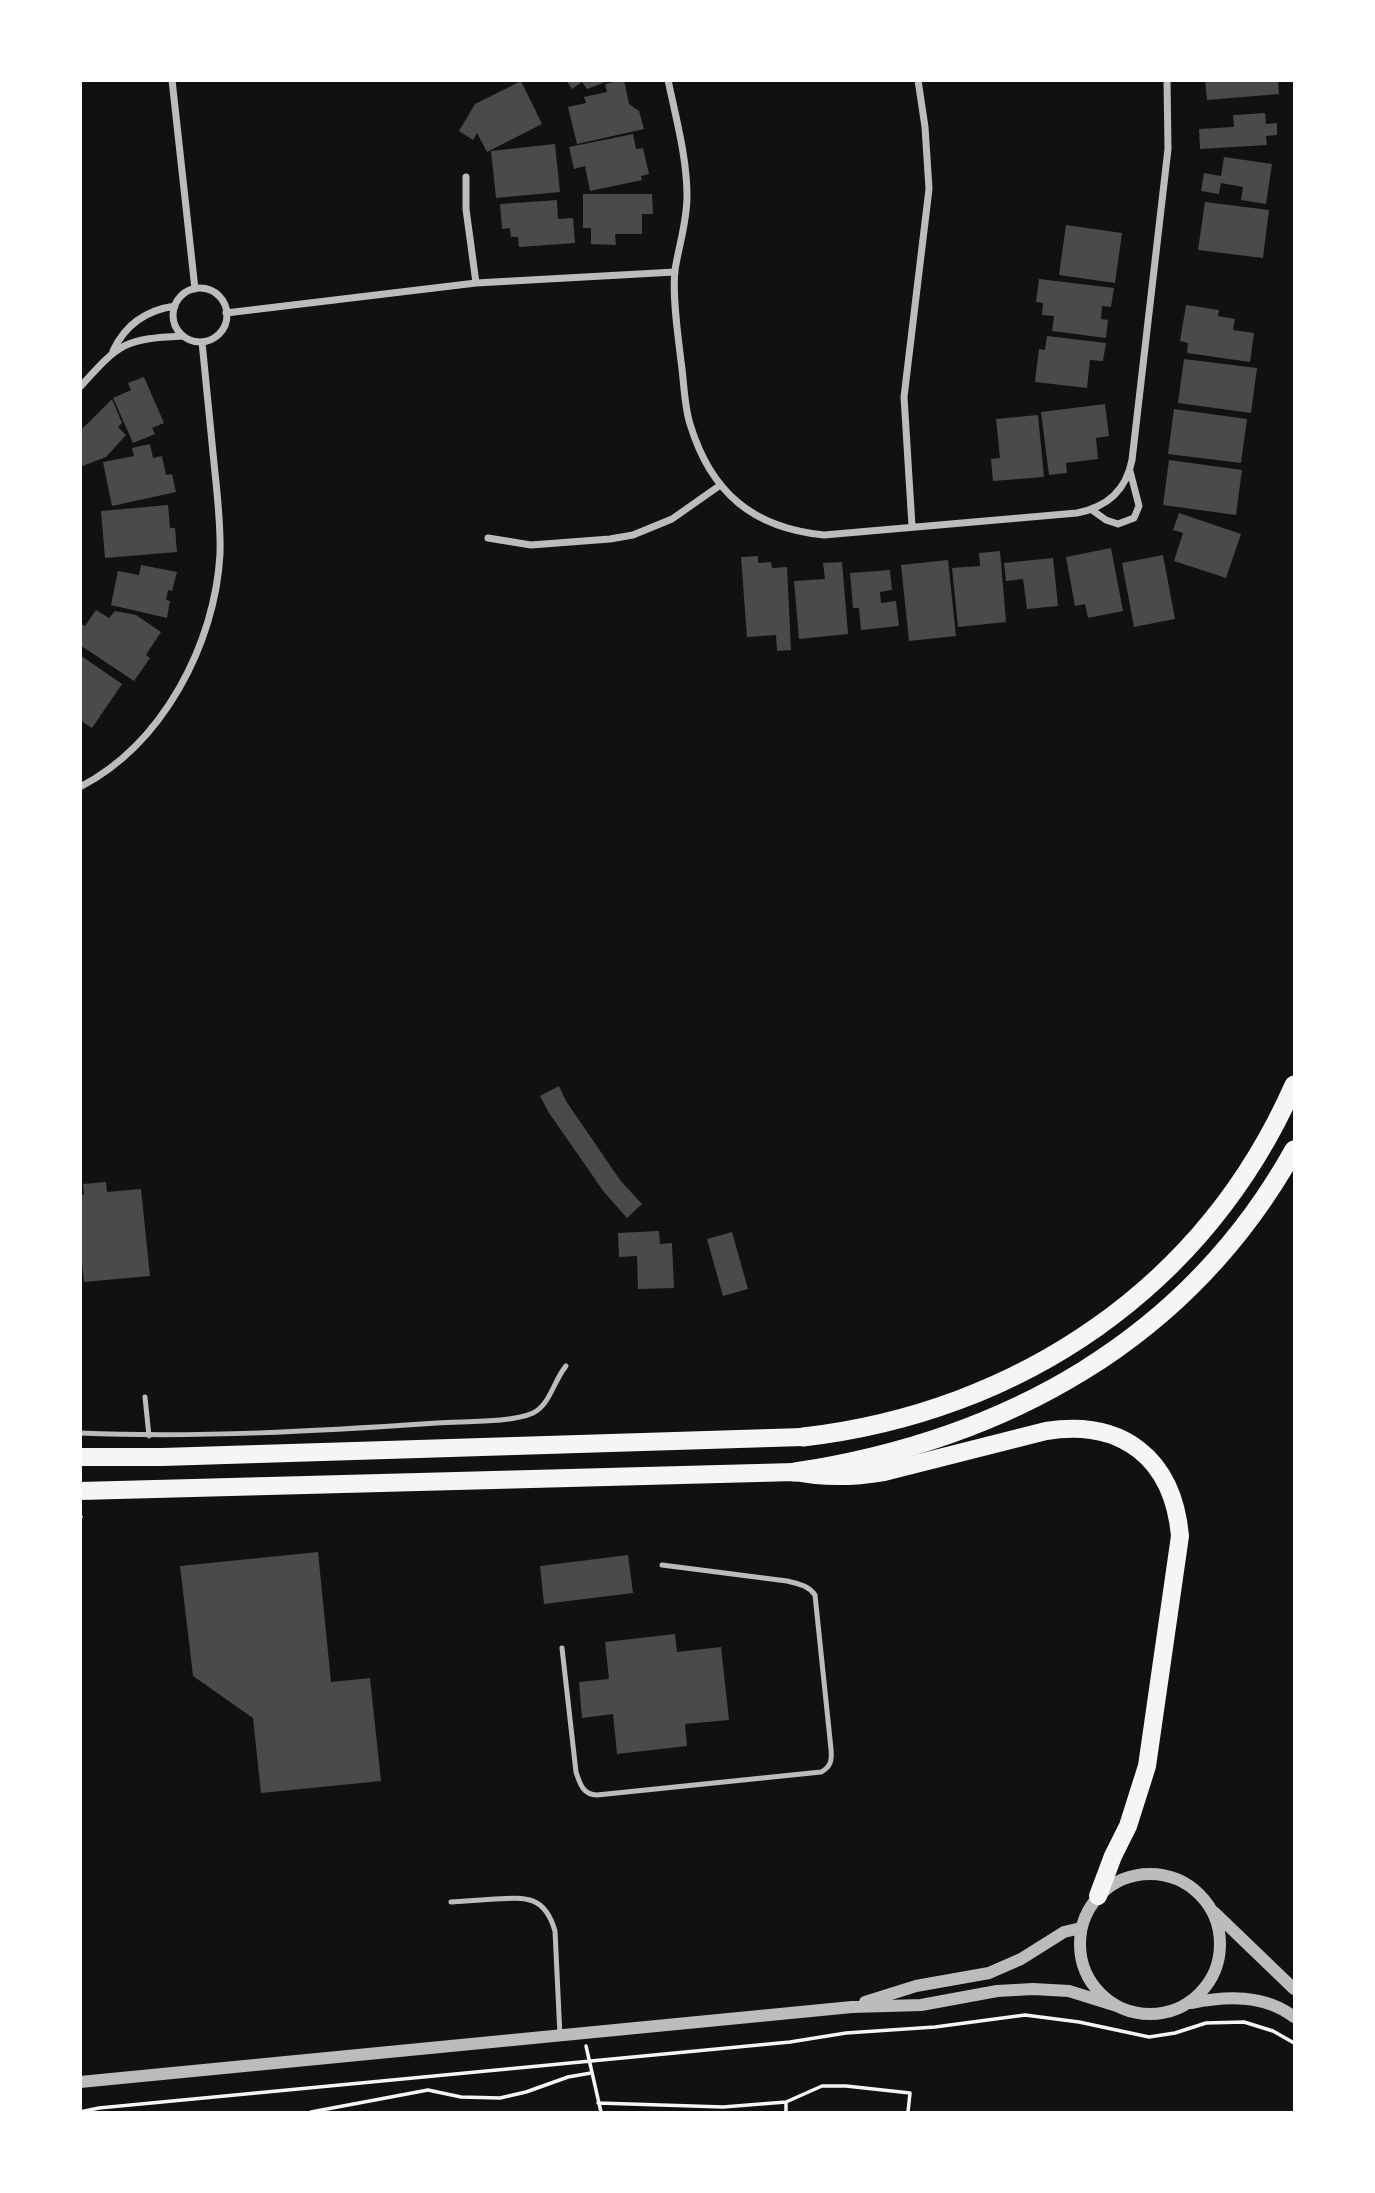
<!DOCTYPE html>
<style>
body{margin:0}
#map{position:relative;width:1375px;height:2193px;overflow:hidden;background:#111;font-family:Inter,sans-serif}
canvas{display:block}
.frame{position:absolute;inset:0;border:82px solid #fff;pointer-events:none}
</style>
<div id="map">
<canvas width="1375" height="2193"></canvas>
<div class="frame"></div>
</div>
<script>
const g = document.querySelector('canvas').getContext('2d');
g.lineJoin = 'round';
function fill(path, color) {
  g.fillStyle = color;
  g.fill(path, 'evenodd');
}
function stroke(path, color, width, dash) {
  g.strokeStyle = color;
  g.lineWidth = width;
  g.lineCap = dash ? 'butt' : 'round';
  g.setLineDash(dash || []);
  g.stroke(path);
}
fill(new Path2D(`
 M566 80H608V81L587 89 582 82 572 89Z
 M624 80 629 104 639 111 644 129 577 144 568 107 586 103 584 97 607 92 605 84Z
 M1205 80H1278L1279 94 1207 100Z
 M521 81 542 124 487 152 477 133 473 140 459 131 475 104Z
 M1265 113 1266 124 1277 123V135L1266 136 1267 145 1200 149 1199 129 1234 127 1233 115Z
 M633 134 636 149 643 148 649 174 641 176 642 180 590 191 585 166 574 169 569 147Z
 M555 144 560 192 496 198 491 151Z
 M1224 157 1272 164 1266 204 1241 200 1243 187 1221 183 1219 194 1201 191 1204 173 1221 176Z
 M583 194H652L653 214H642V234H615L616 245 591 244V228H583Z
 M557 200 558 219 573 218 575 243 519 247 518 237H511L510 228 502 229 500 204Z
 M1205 202 1269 210 1263 258 1198 250Z
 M1066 225 1122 233 1115 283 1059 275Z
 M1039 279 1114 288 1111 307 1102 306 1101 319 1108 320 1106 338 1052 331 1054 316 1042 315 1043 303 1036 302Z
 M1186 305 1219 310 1218 316 1235 319 1233 330 1254 333 1250 362 1187 353 1188 343 1180 341Z
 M1047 336 1106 343 1103 361 1090 360 1087 388 1035 382 1039 349 1045 350Z
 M1184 359 1257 368 1251 413 1178 403Z
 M144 377 164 423 152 428 155 434 133 443 113 398 131 390 128 383Z
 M112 399 122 423 118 427 126 435 106 457 80 467V431Z
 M1105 404 1109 436 1096 438 1098 459 1066 463 1067 473 1049 475 1041 412Z
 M1174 409 1247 419 1241 463 1168 454Z
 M1038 415 1044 477 993 481 991 459 1000 458 996 419Z
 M150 444 153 458 162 456 166 475 172 474 176 492 112 506 103 462 134 456 132 448Z
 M1169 460 1242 470 1236 515 1163 505Z
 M168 505 170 528H175L177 552 105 558 101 511Z
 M1179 513 1241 534 1226 578 1174 561 1183 533 1173 530Z
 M1111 548 1123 611 1088 618 1085 604 1075 606 1066 557Z
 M1000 551 1006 622 958 627 952 568 980 566 979 553Z
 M1163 555 1175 619 1134 627 1122 563Z
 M758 556V563L771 562 772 568 787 567 791 650 777 651 776 635 747 637 741 557Z
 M1053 558 1058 606 1027 609 1023 579 1006 581 1004 563Z
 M948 560 956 636 909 641 901 565Z
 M842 562 848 634 799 639 794 581 825 579 823 563Z
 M141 565 177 572 172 591 168 590 166 600 170 601 167 618 111 605 118 571 139 575Z
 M890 570 892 590 880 592 881 603 896 601 899 626 861 630 859 608H853L850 573Z
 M96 610 109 618 115 611 136 615 161 632 146 655 150 658 134 681 80 645V623L85 626Z
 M80 655 122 684 92 728 80 720Z
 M559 1086 566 1101 620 1180 642 1204 627 1218 604 1192 549 1113 540 1096Z
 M106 1182 107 1192 141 1189 150 1276 84 1282 80 1246V1195H84L83 1184Z
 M659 1231 660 1244 672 1243 674 1288 638 1289 637 1256 619 1257 618 1233Z
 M732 1232 748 1289 723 1296 707 1239Z
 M318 1552 331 1682 370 1678 381 1781 261 1793 253 1718 193 1676 180 1566Z
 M628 1555 633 1593 544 1604 540 1566Z
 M675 1634 677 1652 721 1647 729 1720 685 1724 687 1746 617 1754 613 1714 582 1718 579 1682 609 1679 605 1642Z`), '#4a4a4a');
stroke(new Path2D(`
 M80 1517H81
 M586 2046 601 2112
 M786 2102 822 2086H846L910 2093 908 2112
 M598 2103 723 2107 786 2102V2112
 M80 2112 99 2108 790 2042 846 2033 935 2027 1025 2015 1079 2022 1149 2037 1175 2033 1206 2023 1244 2022 1273 2031 1294 2043
 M311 2112 428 2090 461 2097 500 2098 526 2092 568 2077 591 2073`), '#f5f5f5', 3.5);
stroke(new Path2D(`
 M145 1397 149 1436
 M80 1433C199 1438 319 1431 437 1423 463 1421 511 1423 533 1413 550 1405 554 1380 566 1366
 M562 1648 576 1772C580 1784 583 1795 597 1795L821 1772C831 1767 832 1760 831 1749L815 1595C808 1585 798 1584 787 1581L662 1565
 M451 1902C466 1901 480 1900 495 1899 527 1897 545 1896 555 1931L560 2036`), '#bcbcbc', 5);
stroke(new Path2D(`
 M172 80 195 289
 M668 80C676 118 687 158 687 196 687 222 679 245 675 270 672 295 678 336 681 361 684 381 684 405 690 424 711 493 753 528 824 535L1077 513C1107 507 1126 491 1132 460L1168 149 1167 80
 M466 177V209L476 283
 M173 315a27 27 0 1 1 54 0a27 27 0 1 1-54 0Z
 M226 313 476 283 675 272
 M113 351C125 325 147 310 175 306
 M80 387C120 343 123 339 183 336
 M1092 510 1106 520 1118 524 1134 518 1139 506 1130 471
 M912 526 904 397 929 189 925 127 918 80
 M488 538 531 545 610 539 633 535 672 519 719 486
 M80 787C163 744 215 644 220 554 221 524 217 493 214 463 210 423 206 382 202 342`), '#bcbcbc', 7);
stroke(new Path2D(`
 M1080 1944a70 70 0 1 1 140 0a70 70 0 1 1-140 0Z
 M1214 1912 1294 1989
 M865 2002 916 1986 989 1973 1021 1959 1064 1932 1081 1928
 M1191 2003C1226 1996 1264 1994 1294 2017
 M80 2082 852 2007 921 2005 997 1991 1033 1989 1069 1991 1117 2006`), '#bcbcbc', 12);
stroke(new Path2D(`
 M80 1457H162L803 1437
 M80 1491 795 1472C825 1478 854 1477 884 1472L1046 1431C1122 1419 1173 1458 1180 1536L1147 1766 1128 1826 1113 1856 1098 1896`), '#f5f5f5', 18);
stroke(new Path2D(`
 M803 1437C1020 1412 1205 1287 1294 1085
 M795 1472C1006 1440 1188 1340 1294 1150`), '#f5f5f5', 19);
</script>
